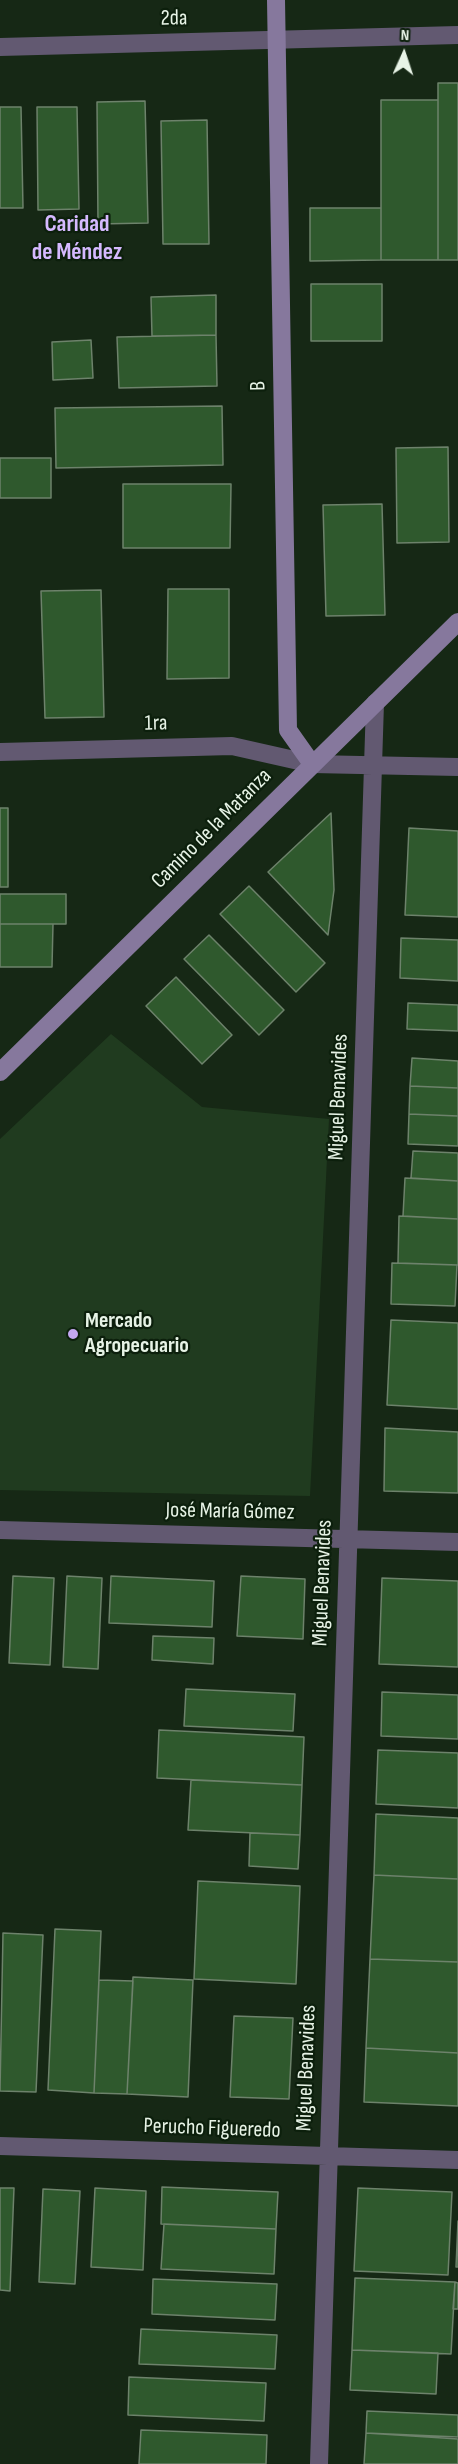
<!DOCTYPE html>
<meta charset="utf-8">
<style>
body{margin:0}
#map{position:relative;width:458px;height:2464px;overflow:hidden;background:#162815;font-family:"Sofia Sans Condensed",sans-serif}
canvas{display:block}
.north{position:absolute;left:374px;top:24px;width:60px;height:60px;-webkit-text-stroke:4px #0c1f0c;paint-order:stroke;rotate:3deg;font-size:16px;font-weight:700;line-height:24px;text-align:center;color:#e7f3e6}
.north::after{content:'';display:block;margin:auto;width:21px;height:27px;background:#e7f3e6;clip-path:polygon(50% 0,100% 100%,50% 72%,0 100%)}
</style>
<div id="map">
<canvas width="458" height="2464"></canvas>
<div class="north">N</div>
</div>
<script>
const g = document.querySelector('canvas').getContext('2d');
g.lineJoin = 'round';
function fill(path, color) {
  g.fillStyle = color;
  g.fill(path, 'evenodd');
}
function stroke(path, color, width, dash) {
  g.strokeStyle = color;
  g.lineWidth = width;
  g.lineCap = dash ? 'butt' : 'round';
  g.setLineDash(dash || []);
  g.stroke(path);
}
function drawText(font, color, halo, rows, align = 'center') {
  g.font = font + ' "Sofia Sans Condensed",sans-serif';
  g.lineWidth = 4.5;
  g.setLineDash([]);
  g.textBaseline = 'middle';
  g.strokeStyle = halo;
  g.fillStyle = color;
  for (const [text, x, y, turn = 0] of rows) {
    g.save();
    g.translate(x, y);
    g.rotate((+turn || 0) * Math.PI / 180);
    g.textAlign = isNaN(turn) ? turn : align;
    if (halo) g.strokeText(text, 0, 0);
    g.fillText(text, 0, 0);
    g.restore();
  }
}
fill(new Path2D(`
 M111 1034 202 1107 329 1119 310 1496 0 1490V1139Z`), '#203b1f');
const building = new Path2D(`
 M438 83H458V260H438Z
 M381 100H438V260H381Z
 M145 101 148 223 98 224 97 102Z
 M0 107H21L23 208H0Z
 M37 107H77L79 209 38 210Z
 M207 120 209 244H163L161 121Z
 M310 208H381V260L310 261Z
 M311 284H382V341H311Z
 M216 295V335L152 336 151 297Z
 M216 335 217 386 119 388 117 337Z
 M91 340 93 378 53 380 52 342Z
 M222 406 223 465 56 468 55 408Z
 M448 447 449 542 397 543 396 448Z
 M0 458H51V498H0Z
 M123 484H231L230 548H123Z
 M382 504 385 615 326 616 323 505Z
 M168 589H229V678L167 679Z
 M101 590 104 717 45 718 41 591Z
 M0 808H8V887H0Z
 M331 813 334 890 328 935 268 872Z
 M409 828 458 831V917L405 915Z
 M249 886 325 963 296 992 220 914Z
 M0 894H66V924H0Z
 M0 924H53L52 967H0Z
 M209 935 284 1010 259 1035 184 959Z
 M401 938 458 940V981L400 978Z
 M176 977 232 1035 202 1064 146 1006Z
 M408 1003 458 1005V1031L407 1029Z
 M412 1058 458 1061V1088L410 1086Z
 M410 1086 458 1088V1116L409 1114Z
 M409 1114 458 1116V1146L408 1144Z
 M413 1151 458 1153V1181L411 1178Z
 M405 1178 458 1181V1219L403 1216Z
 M399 1216 458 1219V1265L398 1263Z
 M392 1263 457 1265 455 1306 391 1304Z
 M391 1320 458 1323V1409L387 1405Z
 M385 1428 458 1432V1493L384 1491Z
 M13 1576 54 1578 50 1665 9 1663Z
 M67 1576 102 1578 98 1669 63 1667Z
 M111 1576 214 1581 212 1627 109 1623Z
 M241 1576 305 1579 303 1639 237 1636Z
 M382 1578 458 1581V1667L379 1664Z
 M153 1636 214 1638 213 1664 152 1660Z
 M186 1689 295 1694 293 1731 184 1726Z
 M382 1692 458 1695V1739L381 1736Z
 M159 1730 304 1737 302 1785 157 1778Z
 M378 1750 458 1753V1808L376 1804Z
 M191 1780 302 1785 300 1835 188 1830Z
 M376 1814 458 1818V1879L374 1875Z
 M250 1833 300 1835 298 1869 249 1866Z
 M374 1875 458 1879V1962L370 1959Z
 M198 1881 300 1886 296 1984 194 1979Z
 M55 1929 101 1931 94 2093 48 2090Z
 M3 1933 43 1935 36 2092 0 2091Z
 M370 1959 458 1962V2053L366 2048Z
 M133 1977 193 1980 188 2097 127 2094Z
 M99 1980 133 1981 127 2094 94 2093Z
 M234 2016 293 2018 289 2099 230 2097Z
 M366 2048 458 2053V2106L364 2102Z
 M162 2187 278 2192 276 2229 161 2224Z
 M0 2188H14L10 2291 0 2290Z
 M95 2188 146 2191 143 2270 91 2267Z
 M358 2188 452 2192 448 2275 354 2271Z
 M43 2189 80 2191 75 2284 39 2282Z
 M458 2221V2267H456Z
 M164 2224 276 2229 274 2274 161 2269Z
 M355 2278 455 2282 451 2354 352 2350Z
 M153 2279 277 2284 275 2320 152 2314Z
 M455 2282 458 2283V2309H453Z
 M141 2329 277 2335 275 2369 139 2364Z
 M352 2350 438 2353 436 2394 350 2390Z
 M129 2377 266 2383 264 2421 128 2415Z
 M367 2411 458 2415V2437L366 2433Z
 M141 2430 267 2435 266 2464H139Z
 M366 2433 458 2439V2464H364Z`);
fill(building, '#2f592d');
stroke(building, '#6d826b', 1.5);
stroke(new Path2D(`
 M0 47 458 35
 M0 752 232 746 312 764 458 767
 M0 1530 458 1542
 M0 2146 458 2160
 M319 2464 375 703`), '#625971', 18);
stroke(new Path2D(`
 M276 0 288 730 312 764
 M0 1072 458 622`), '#86789d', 18);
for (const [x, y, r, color] of [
 [73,1334,6,"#c4a7f1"]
]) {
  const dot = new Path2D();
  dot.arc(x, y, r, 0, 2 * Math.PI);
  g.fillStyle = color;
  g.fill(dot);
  stroke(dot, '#0c1f0c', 2);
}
drawText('22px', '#e7f3e6', '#0c1f0c', [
 ["2da",174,19,-1],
 ["B",259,386,-91],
 ["1ra",156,724,-1],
 ["Camino de la Matanza",212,829,-45],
 ["Miguel Benavides",339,1097,-88],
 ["José María Gómez",230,1512,1],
 ["Miguel Benavides",323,1583,-88],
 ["Miguel Benavides",307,2068,-88],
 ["Perucho Figueredo",212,2129,2]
]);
drawText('bold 22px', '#e7f3e6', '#0c1f0c', [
 ["Mercado",85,1321],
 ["Agropecuario",85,1346]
], 'left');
drawText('bold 24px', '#d5b9ff', '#0c1f0c', [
 ["Caridad",77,225],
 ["de Méndez",77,253]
]);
</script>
